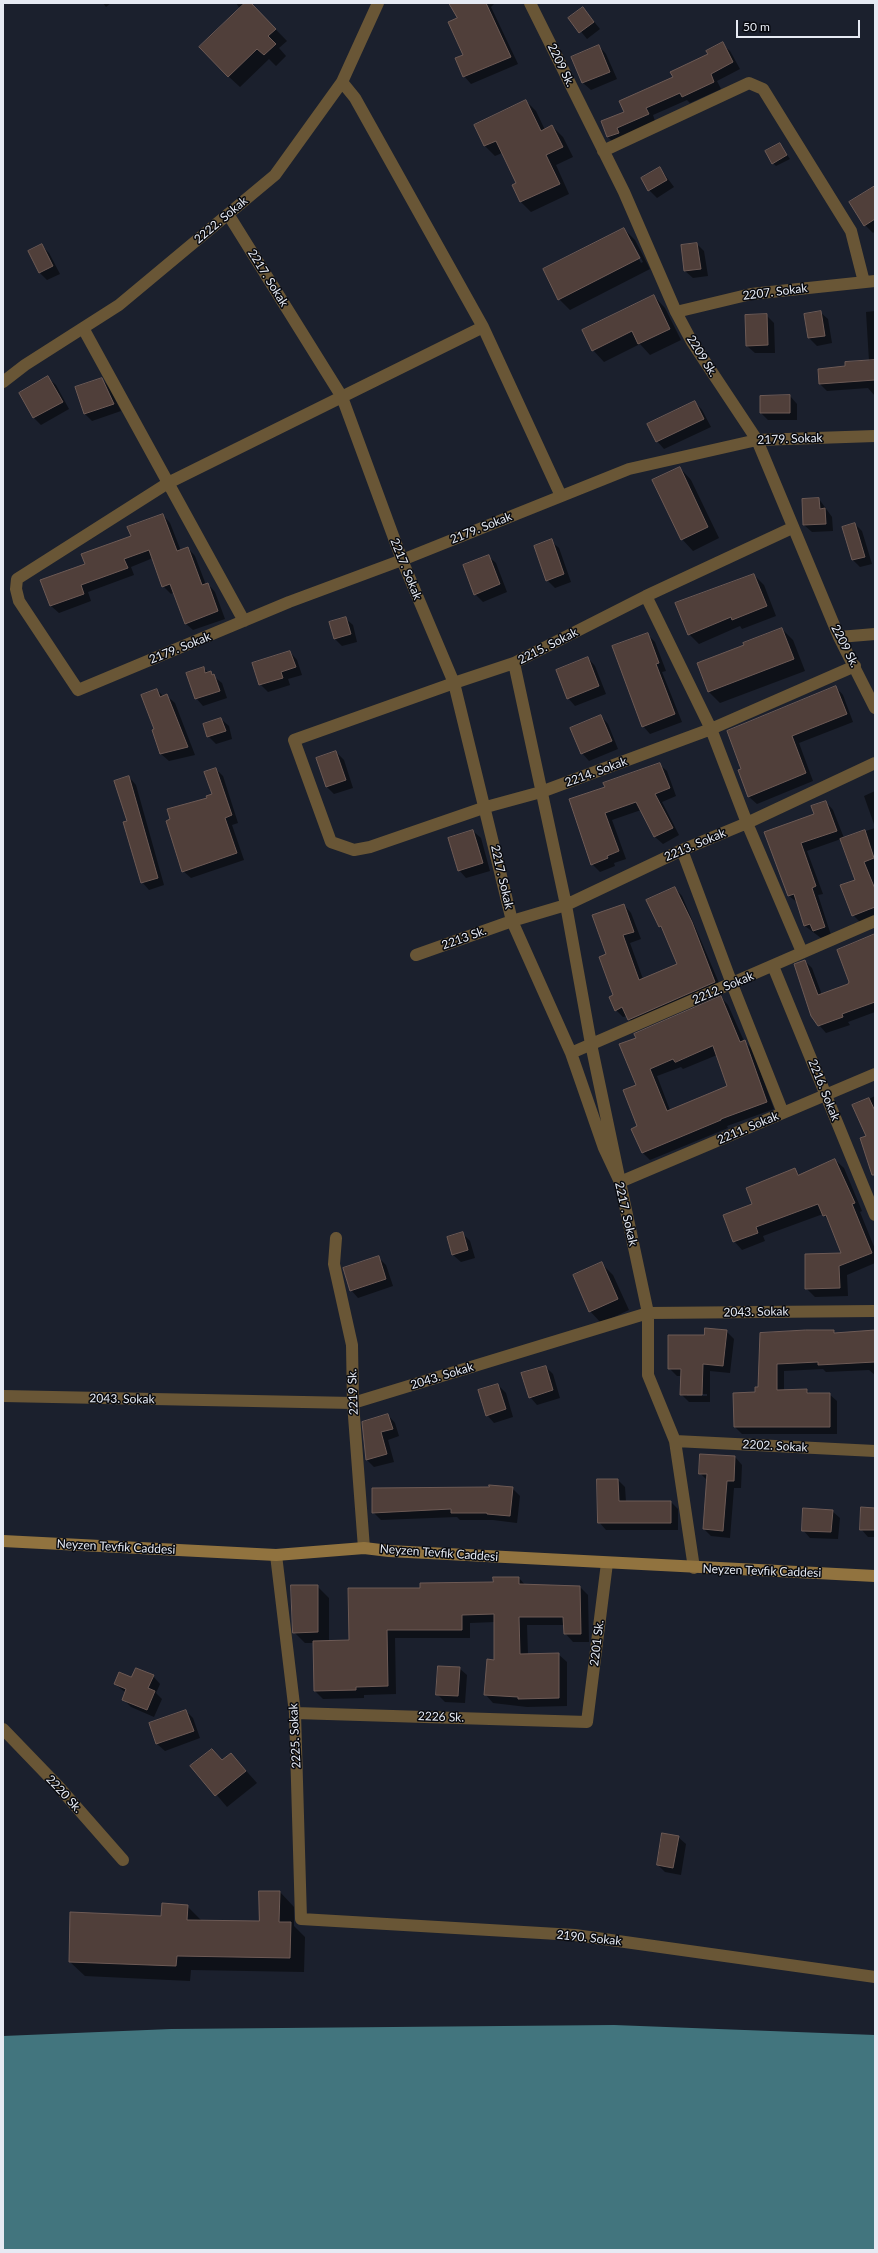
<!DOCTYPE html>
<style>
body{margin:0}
#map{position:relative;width:878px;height:2253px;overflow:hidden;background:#1b202d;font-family:Lato,sans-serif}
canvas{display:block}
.frame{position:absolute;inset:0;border:4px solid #e6eaf3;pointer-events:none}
.scale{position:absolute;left:736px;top:20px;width:124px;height:18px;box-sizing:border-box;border:2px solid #e6eaf3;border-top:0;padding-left:5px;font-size:12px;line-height:14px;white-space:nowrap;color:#e6eaf3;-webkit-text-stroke:3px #080a10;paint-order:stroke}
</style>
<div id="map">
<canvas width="878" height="2253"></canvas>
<div class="frame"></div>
<div class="scale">50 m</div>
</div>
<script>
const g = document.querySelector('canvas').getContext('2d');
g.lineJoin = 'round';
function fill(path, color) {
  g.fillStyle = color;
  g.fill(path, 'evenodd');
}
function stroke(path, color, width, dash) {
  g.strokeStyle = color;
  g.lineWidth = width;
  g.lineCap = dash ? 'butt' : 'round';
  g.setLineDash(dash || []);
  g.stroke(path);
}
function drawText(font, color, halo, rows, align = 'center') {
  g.font = font + ' Lato,sans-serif';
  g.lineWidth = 3;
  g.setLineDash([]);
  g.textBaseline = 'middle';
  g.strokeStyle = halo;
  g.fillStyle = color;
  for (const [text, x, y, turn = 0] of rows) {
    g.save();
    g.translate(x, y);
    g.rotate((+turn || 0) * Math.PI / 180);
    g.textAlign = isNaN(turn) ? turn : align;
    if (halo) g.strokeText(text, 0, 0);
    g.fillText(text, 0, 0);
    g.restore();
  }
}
fill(new Path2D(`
 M614 2025 875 2035V2250H3V2036L171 2029Z`), '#42757e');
fill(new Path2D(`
 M103 3H111L106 7Z
 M236 3H250L287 41 279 48 286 56 276 66 269 59 240 87 228 76 240 9Z
 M450 3H495L491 7 518 64 471 84 464 76V56L458 19Z
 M583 8 600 29 587 39 570 18Z
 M722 44 730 51 740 69 717 81 721 89 690 103 687 100 653 115 655 121 615 144 608 137 602 122 626 113Z
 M599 46 606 54 617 79 591 90 583 83 572 57Z
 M526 101 536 111 545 130 552 126 563 137 573 157 556 165 569 194 531 212 521 202 513 185 517 183 502 153 495 156 485 146 475 125Z
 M780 144 790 159 776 166 773 163Z
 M660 168 674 187 657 198 649 190Z
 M875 187V231L873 233 865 225Z
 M624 229 635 240 650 269 570 310 559 299ZM630 241H632L643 262 641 263Z
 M697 244 704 251 708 276 693 278 685 271 682 246Z
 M41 245 49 253 60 274 47 280 40 273Z
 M654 296 665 308 681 340 650 355 640 344 604 362 593 350Z
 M875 311V396L868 388 827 391 820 384 847 366 869 361 866 312Z
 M820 312 828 319 832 343 817 346 809 338 805 314Z
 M766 315 774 323 775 353H755L747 346 746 316Z
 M48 378 56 385 69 409 41 425 34 418 20 394Z
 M102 379 109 387 121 411 92 421 84 413Z
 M790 396 797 404V420H768L761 413Z
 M695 402 702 410 711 427 664 449 657 441Z
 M680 468 691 480 719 538 693 551 682 539Z
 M819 499 832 517 833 531 812 532 804 525Z
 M163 515 170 523 181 551 188 548 195 556 206 585 208 584 215 592 225 619 193 630 185 623 174 592 171 594 163 586 153 558 131 567 134 575 88 592 91 601 59 613 51 606 42 580 86 564 132 537Z
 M855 524 862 531 872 564 860 567 853 560Z
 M551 541 559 548 571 582 555 588 547 580Z
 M488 556 496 563 507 592 483 602 475 594Z
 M754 575 764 585 776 616 742 629 740 626 699 644 689 634Z
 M345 618 353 625 357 642 342 646 335 639 330 622Z
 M782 629 793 640 805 671 720 703 709 692 699 663 745 646Z
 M647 634 655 642 666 671 662 672 682 722 650 734 643 726Z
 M290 652 297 660 302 675 288 679 290 685 268 692 260 684Z
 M588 658 595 666 606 694 575 706 568 698Z
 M203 668 222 683 227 698 203 706 196 698Z
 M836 687 843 695 853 722 799 743 813 781 757 804 749 797 739 771Z
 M157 690 164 697 167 696 175 703 195 755 169 761 161 754 155 730Z
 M601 716 608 724 618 749 589 761 582 753Z
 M221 719 229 726 232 739 216 744 208 736Z
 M336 752 344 760 353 788 334 794 327 787Z
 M659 764 667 771 676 796 662 802 679 835 663 844 655 837 641 810 612 820 626 859 614 863 615 866 600 872 592 864 606 788Z
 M216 769 223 776 238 823 232 825 244 860 191 878 183 871 208 798 213 795Z
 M129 777 136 785 164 885 149 890 142 882 128 822Z
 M875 791V827L864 796Z
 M826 802 833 810 844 838 875 828V920L861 923 853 915 856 880 841 839 807 851 823 894 818 895 831 935 821 938 805 926 798 903 789 896 765 832 815 815Z
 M473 831 481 838 490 871 466 878 459 870Z
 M675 888 682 896 722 990 636 1027 627 1016 623 1017 616 1010 608 955 624 905 631 913 641 939 630 943 643 979 679 964 665 932 659 926Z
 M875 935V1012L848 1022 850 1025 826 1033 819 1025 805 961 812 968 822 995 849 985Z
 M721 997 728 1005 744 1041 752 1049 774 1109 727 1126 728 1128 650 1160 643 1153 632 1129 638 1127 637 1038ZM717 1055 728 1086 670 1110 657 1076 681 1067 683 1069Z
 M875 1096V1167L868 1137 854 1106Z
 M835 1160 844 1168 862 1211 860 1212 875 1249V1263L847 1275 848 1296 815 1297 806 1288 842 1254 829 1221 823 1214 763 1236 765 1241 742 1250 734 1241 753 1205 794 1169 800 1175Z
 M462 1233 470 1241 475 1258 461 1262 453 1255 448 1237Z
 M379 1258 386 1265 393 1286 358 1298 351 1290Z
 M602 1264 613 1275 629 1310 601 1323 590 1311Z
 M726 1331 734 1339 730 1373 710 1371V1402H689L681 1394 682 1376H677L669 1368 705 1336ZM687 1394H707V1396H687Z
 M834 1331 836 1333 875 1331V1375L869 1370 826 1372 823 1369 784 1371V1391L807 1390 810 1394H829L837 1401V1434H742L735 1427 759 1388 761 1334Z
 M546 1367 553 1374 560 1398 537 1405 530 1397Z
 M498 1385 506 1393 513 1417 494 1423 487 1415Z
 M388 1415 395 1423 399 1436 388 1440 394 1462 374 1467 367 1460 363 1422Z
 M701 1456 735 1457 742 1465 741 1488H734L730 1538 711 1536 704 1529 707 1480 700 1473Z
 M618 1480 625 1487 626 1502H671L678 1509V1530H606L599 1522Z
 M512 1488 520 1496 517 1523 493 1520H460L457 1517 381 1520 373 1512Z
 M875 1509V1537H868L861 1529Z
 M832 1511 840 1518 838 1539 810 1538 803 1530Z
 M519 1578 526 1586 580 1587 588 1595 589 1642H573L565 1633 564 1625H527L528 1654H558L567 1662V1706L527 1707 493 1703 485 1694 495 1661V1622L470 1623V1638H395L396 1694 364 1695V1698L323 1699 315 1691 314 1643H305L294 1632 317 1586 329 1598V1641H350L421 1589 494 1583Z
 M459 1668 467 1675 465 1703 445 1702 437 1694Z
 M153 1676 160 1684 156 1693 162 1699 154 1717 131 1707 123 1699 126 1693 115 1684 132 1678Z
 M186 1711 193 1718 200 1738 165 1751 157 1744Z
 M212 1750 223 1761 231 1754 257 1783 227 1807 192 1766Z
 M678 1837 686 1844 681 1875 665 1872 658 1865Z
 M280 1892 294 1907V1926L305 1937 304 1972 191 1970 190 1981 85 1976 70 1962 187 1906 202 1921 260 1922Z`), '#0007');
const building = new Path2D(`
 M245 3H251L276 29 268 36 276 44 264 55 257 49 228 77 199 47Z
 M449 3H486L511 57 463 77 455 58 463 55 448 22 457 18Z
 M583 7 594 22 579 33 568 18Z
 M723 42 733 62 711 74 714 82 682 97 680 93 646 108 649 114 617 128 619 133 607 137 601 121 624 112 619 101 673 77 670 72 708 54 706 51Z
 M599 45 610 72 582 83 571 57Z
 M526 100 541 131 552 125 563 147 546 155 560 184 520 202 512 185 516 183 496 141 484 146 474 125Z
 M780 143 787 155 772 164 765 151Z
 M660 167 667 180 648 191 641 178Z
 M875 186V219L864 226 849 202Z
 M624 228 640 258 558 300 543 269Z
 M697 243 701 269 684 271 681 245Z
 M42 244 53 266 39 273 28 251Z
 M654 295 670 329 638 344 632 331 592 351 582 330Z
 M821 311 825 336 808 338 804 314Z
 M767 314 768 345 746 346 745 315Z
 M875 360V380L819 384 818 369 845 366V362Z
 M48 376 63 402 33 418 19 393Z
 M102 378 114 404 84 414 75 387Z
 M790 395V413H760V396Z
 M695 401 704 419 656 442 647 424Z
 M680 467 708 527 681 540 652 480Z
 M819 498 820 509 825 508 826 524 803 525 802 499Z
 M163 514 177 551 188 547 202 585 208 583 218 611 185 624 170 584 162 587 149 550 124 559 128 568 81 585 84 594 50 606 40 580 85 564 81 554 131 536 127 527Z
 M855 523 865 557 852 560 842 527Z
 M552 539 564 574 546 581 534 546Z
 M489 555 500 584 474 595 463 565Z
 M754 574 767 606 732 620 731 617 688 635 675 603Z
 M346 617 351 634 334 639 329 622Z
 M782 628 794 659 708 692 697 663 744 645 743 643Z
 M648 633 659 663 656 664 675 714 642 727 612 646Z
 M290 651 296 667 281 672 283 678 259 685 252 663Z
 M588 657 599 686 567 699 556 670Z
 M204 667 205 673 211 671 212 675 214 674 220 691 195 699 186 673Z
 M836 686 847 714 792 736 806 773 748 797 738 770 741 769 727 731Z
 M157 689 160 697 167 694 188 747 160 754 152 730 154 729 141 695Z
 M601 715 612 741 581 754 570 728Z
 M221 718 226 731 207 737 203 724Z
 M336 751 346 780 326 787 316 758Z
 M660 763 670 788 655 794 673 828 654 837 636 802 605 813 619 851 607 856 608 858 591 865 569 799 605 787 603 783Z
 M216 768 232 815 225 818 237 853 182 872 166 821 170 819 167 809 207 798 206 796 212 794 204 772Z
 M129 776 158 878 141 883 123 822 127 821 114 781Z
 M826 801 837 831 801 843 816 886 812 888 825 927 813 931 810 924 804 926 794 894 788 896 764 832 814 814 811 806Z
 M473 830 483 863 458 871 448 838Z
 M865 830 874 858 864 862 875 889V907L852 916 840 885 855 880 840 839Z
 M675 887 692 922 715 982 628 1020 622 1007 615 1011 609 997 613 995 599 957 606 954 592 915 624 904 634 932 623 935 639 980 677 964 661 926 659 927 646 900Z
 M875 934V1002L842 1014 843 1017 818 1026 811 1016 794 964 805 960 818 995 848 984 849 982 837 950Z
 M721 996 740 1042 745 1040 767 1102 721 1119V1120L642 1153 631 1129 637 1126 623 1090 636 1085 619 1044 636 1038 634 1034ZM713 1046 727 1086 667 1111 650 1069 673 1059 675 1062Z
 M869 1098 875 1111V1175H872L860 1138 866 1136 852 1105Z
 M835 1159 855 1203 852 1204 872 1253 839 1266 840 1288 805 1289V1254L841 1253 826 1215 823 1216 818 1204 756 1227 758 1233 733 1242 723 1215 752 1204 746 1188 795 1168 798 1175Z
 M463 1232 468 1250 452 1255 447 1237Z
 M379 1256 386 1279 350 1291 343 1268Z
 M602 1262 618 1299 589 1312 573 1275Z
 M705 1328 727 1330 723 1366 703 1364 702 1395H680L681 1369H668V1335H704Z
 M806 1330H834V1333L875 1330V1362L818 1365V1362L777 1364V1390L807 1389V1393H830V1427H734L733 1393 755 1392V1387H758L760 1333Z
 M546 1366 553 1390 529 1398 521 1373Z
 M498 1384 506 1409 486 1416 478 1390Z
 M388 1414 393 1429 381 1432 387 1454 366 1460 362 1422Z
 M700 1454 735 1456 734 1481H727L723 1531 703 1529 707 1474H699Z
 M597 1479H618L619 1501H671V1523H598Z
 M489 1485 513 1487 510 1516 487 1514V1513H451V1509L372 1513V1488L489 1487Z
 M861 1507 875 1508V1530H860Z
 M803 1508 833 1510 831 1532 802 1531Z
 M493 1577H519V1584L580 1586 581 1634H564L563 1617H519L520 1654 559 1653V1698L518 1699V1697L484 1695 487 1659 494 1660V1614L462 1615V1630H387L388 1686 356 1687V1690L314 1691 313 1641 349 1640 348 1588H420V1583L493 1582Z
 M291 1585H318V1632L293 1633Z
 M438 1666 460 1667 458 1696 436 1695Z
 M136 1668 154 1675 148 1688 155 1691 147 1710 122 1700 126 1689 114 1684 119 1672 131 1677Z
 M186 1710 194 1731 156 1744 149 1723Z
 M212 1749 222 1760 231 1753 246 1771 215 1796 190 1766Z
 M662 1833 679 1836 673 1868 657 1865Z
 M259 1891H280L279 1922H291L290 1958 177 1956 176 1966 69 1962 70 1912 161 1916 162 1903 188 1905 187 1920 259 1921Z`);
fill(building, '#503f3a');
stroke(building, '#6d5a55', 1);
stroke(new Path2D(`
 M530 3 624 192 676 312 692 342 757 440 839 637 875 708
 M342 82 355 98 483 327 168 483 17 579 16 589 19 601 78 690 289 602 402 560 629 469 757 440 875 436
 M603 151 749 83 763 89 851 231 864 282
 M228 214 342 397 402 560 454 683 512 921 571 1053 604 1148 620 1182 648 1313V1375L675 1441 694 1568
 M676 312 751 294 875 281
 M483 327 561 496
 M83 328 244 621
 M3 382 25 365 119 305 275 175 342 82 378 3
 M792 528 646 596 514 663 454 683 294 740 331 842 354 850 370 847 486 807 541 792 711 729 855 666
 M646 596 711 729 747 823 802 952
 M839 637 875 634
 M514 663 566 905 591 1044 620 1182 875 1074
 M682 850 732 984 783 1113
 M416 955 512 921 566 905 682 850 747 823 875 763
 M773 966 875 1215
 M571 1053 875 921
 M336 1238 334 1264 352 1345 353 1403 364 1548
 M3 1396 353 1403 648 1313 875 1311
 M675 1441 875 1451
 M276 1555 295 1713 301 1919 575 1935 875 1977
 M295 1713 587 1722 607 1563
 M3 1729 58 1786 123 1860`), '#695636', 12);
stroke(new Path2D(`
 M3 1541 276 1555 364 1548 389 1551 875 1576`), '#91733f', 12);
drawText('12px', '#e6eaf3', '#080a10', [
 ["2209 Sk.",561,65,64],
 ["2222. Sokak",221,220,-40],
 ["2217. Sokak",268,278,58],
 ["2207. Sokak",775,292,-7],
 ["2209 Sk.",702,356,58],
 ["2179. Sokak",790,439,-2],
 ["2179. Sokak",481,528,-22],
 ["2217. Sokak",406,569,68],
 ["2215. Sokak",548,646,-27],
 ["2209 Sk.",845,646,63],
 ["2179. Sokak",180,648,-22],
 ["2214. Sokak",596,772,-20],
 ["2213. Sokak",695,845,-23],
 ["2217. Sokak",502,877,77],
 ["2213 Sk.",464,938,-20],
 ["2212. Sokak",723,988,-23],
 ["2216. Sokak",824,1090,68],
 ["2211. Sokak",748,1128,-23],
 ["2217. Sokak",626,1214,77],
 ["2043. Sokak",756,1312,-1],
 ["2043. Sokak",442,1376,-17],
 ["2219 Sk.",353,1392,-92],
 ["2043. Sokak",122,1399,1],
 ["2202. Sokak",775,1446,3],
 ["Neyzen Tevfik Caddesi",116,1547,3],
 ["Neyzen Tevfik Caddesi",439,1553,4],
 ["Neyzen Tevfik Caddesi",762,1571,2],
 ["2201 Sk.",597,1643,-83],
 ["2226 Sk.",441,1717,2],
 ["2225. Sokak",295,1736,-93],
 ["2220 Sk.",64,1794,47],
 ["2190. Sokak",589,1938,6]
]);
</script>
